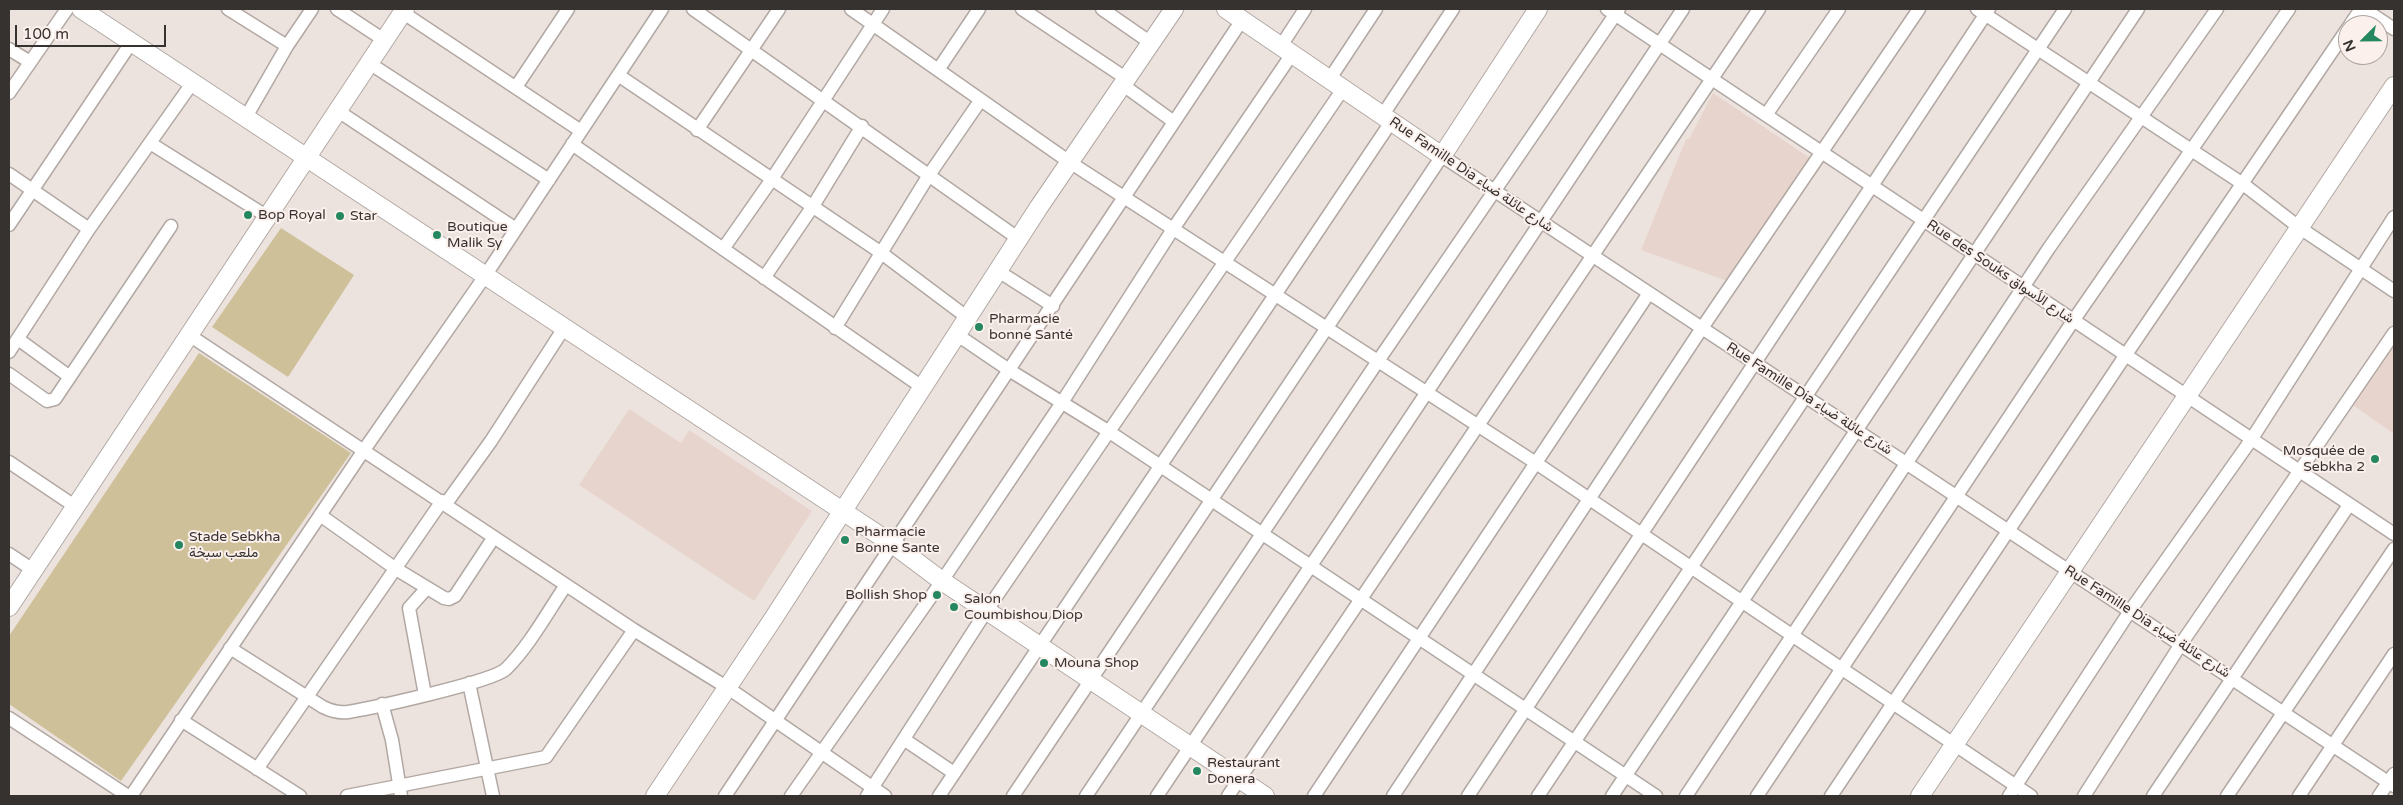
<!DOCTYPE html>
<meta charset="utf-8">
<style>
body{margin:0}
#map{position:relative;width:2403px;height:805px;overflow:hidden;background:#ede3de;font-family:"Varela Round",sans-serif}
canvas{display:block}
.frame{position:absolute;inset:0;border:10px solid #363230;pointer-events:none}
.north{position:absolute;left:2338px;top:15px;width:50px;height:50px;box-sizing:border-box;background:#fbf0ec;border:1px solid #aca4a1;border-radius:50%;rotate:247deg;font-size:14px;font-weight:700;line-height:20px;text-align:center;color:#363230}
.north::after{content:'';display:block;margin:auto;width:18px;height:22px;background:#258760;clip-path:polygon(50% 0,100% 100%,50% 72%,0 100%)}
.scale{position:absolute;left:15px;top:25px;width:151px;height:22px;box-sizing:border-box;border:2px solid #363230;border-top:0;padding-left:6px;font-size:15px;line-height:18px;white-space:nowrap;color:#363230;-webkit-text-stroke:4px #fbf0ec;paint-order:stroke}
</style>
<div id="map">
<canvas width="2403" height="805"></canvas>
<div class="frame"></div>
<div class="north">N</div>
<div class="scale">100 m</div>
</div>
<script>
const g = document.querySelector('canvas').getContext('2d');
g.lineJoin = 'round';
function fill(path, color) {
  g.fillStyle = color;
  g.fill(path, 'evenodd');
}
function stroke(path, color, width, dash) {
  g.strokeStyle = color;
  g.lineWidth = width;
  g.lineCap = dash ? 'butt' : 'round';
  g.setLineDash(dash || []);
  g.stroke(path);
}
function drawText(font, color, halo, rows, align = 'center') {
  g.font = font + ' "Varela Round",Vazirmatn,sans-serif';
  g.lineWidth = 4;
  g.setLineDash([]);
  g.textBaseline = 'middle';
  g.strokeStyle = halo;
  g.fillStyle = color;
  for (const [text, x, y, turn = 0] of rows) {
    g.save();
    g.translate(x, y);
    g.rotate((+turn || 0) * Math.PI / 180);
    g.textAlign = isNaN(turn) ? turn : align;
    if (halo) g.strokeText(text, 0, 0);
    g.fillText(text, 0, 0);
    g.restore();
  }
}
fill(new Path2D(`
 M1713 93 1813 160 1730 282 1641 250 1686 139H1689Z
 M2394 344V434L2353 405Z
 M629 409 681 443 689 430 812 511 754 601 579 485Z`), '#e7d5cd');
fill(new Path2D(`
 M281 228 354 275 288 377 212 327Z
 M199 353 351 453 121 781 9 704V636Z`), '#cec098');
const street = new Path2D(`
 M228 9 287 46
 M337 9 384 40
 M693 9 1019 239
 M851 9 1071 163 1536 463 2031 796
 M1022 9 1127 79
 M1102 9 1151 43
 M1607 9 2394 534
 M1977 9 2243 184 2300 228 2394 291
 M2364 9 2394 29
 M402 12 581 131
 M2350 25 2361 9
 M1281 46 1305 9
 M9 49 30 62
 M369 63 549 180
 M938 70 979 9
 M618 75 880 252 968 318
 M1329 80 1376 9
 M1123 85 1174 122
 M516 87 568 9
 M9 93 67 9
 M338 111 516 229
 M1766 115 1839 9
 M1382 116 1453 9
 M246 117 287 46 312 9
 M697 130 779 9
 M150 143 268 217
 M572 144 922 387
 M9 174 89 229
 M9 225 131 43
 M723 249 772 179 883 9
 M998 271 1053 306
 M764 278 813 206 862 126
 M835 328 929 175 980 101
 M956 334 1009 370 1108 431 1656 796
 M189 335 634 630 728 688 885 796
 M18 339 70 377
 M9 352 89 229 193 82
 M9 374 47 401 55 399 171 226
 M9 462 76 507
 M445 505 491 441 564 328
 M320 515 396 569 444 598 449 599 455 596 494 537
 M9 554 33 570
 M230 648 323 707C331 711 339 713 348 712 372 708 492 682 506 669 530 645 547 613 566 585
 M469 683 493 796
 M425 695 409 608 427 588
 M382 704 392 740 401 796
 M9 718 128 796
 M181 720 300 796
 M905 740 954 773
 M257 769 442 501
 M131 796 364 450 485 276 662 9
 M347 796 546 757 634 630
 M725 796 1242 20
 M791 796 942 581 1061 404 1173 229 1292 54
 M867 796 987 610 1343 89
 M939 796 1391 122
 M1013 796 1442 156 2394 786
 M1086 796 1378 361 1619 9
 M1157 796 1683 9
 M1228 796 1759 9
 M1314 796 1649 293
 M1393 796 1702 328 1919 9
 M1468 796 1989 9
 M1538 796 2065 9
 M1612 796 2138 9
 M1686 796 2049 248 2217 9
 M1757 796 2073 321 2289 9
 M1831 796 2125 356 2348 28
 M2009 796 2130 611 2251 440 2394 217
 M2084 796 2181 644 2394 333
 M2153 796 2349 505
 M2227 796 2394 549
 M2299 796 2394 654
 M2379 796 2394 774`);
const secondary = new Path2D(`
 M81 9 894 545 942 581 1265 796
 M1226 9 1442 156 1538 9
 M9 607 405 9
 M655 796 773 619 1039 207 1174 9
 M1920 796 2394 86`);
stroke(street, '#b2a8a3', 15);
stroke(secondary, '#b2a8a3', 20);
stroke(street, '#fff', 12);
stroke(secondary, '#fff', 18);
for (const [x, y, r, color] of [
 [248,215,5,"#258760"],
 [340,216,5,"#258760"],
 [437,235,5,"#258760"],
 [979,327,5,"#258760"],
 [2375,459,5,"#258760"],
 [845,540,5,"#258760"],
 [179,545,5,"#258760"],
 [937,595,5,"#258760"],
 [954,607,5,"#258760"],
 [1044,663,5,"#258760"],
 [1197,771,5,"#258760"]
]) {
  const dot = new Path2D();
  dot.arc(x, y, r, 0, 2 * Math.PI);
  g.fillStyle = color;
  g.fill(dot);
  stroke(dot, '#fbf0ec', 2);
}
drawText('14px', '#363230', '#fbf0ec', [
 ["Rue Famille Dia شارع عائلة ضياء",1471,175,34],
 ["Rue des Souks شارع الأسواق",2000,272,34],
 ["Rue Famille Dia شارع عائلة ضياء",1809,399,33],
 ["Rue Famille Dia شارع عائلة ضياء",2147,622,33]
]);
drawText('14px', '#363230', '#fbf0ec', [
 ["Bop Royal",258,215],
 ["Star",350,216],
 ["Boutique",447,227],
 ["Malik Sy",447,243],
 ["Pharmacie",989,319],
 ["bonne Santé",989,335],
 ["Mosquée de",2365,451,"right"],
 ["Sebkha 2",2365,467,"right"],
 ["Pharmacie",855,532],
 ["Bonne Sante",855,548],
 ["Stade Sebkha",189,537],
 ["ملعب سبخة",189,553],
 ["Bollish Shop",927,595,"right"],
 ["Salon",964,599],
 ["Coumbishou Diop",964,615],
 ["Mouna Shop",1054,663],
 ["Restaurant",1207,763],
 ["Donera",1207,779]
], 'left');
</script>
